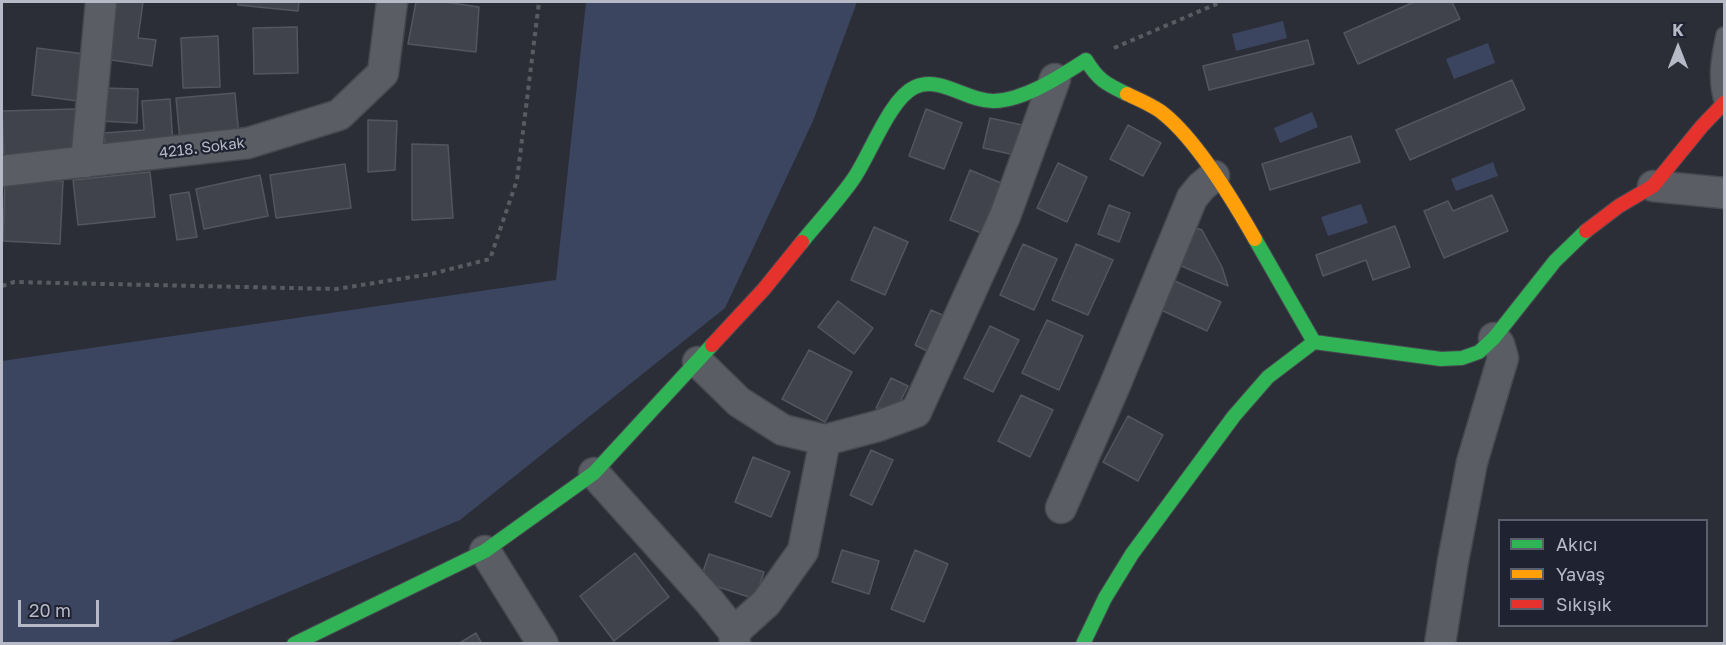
<!DOCTYPE html>
<meta charset="utf-8">
<style>
body{margin:0}
#map{position:relative;width:1726px;height:645px;overflow:hidden;background:#2b2e37;font-family:"Golos Text",sans-serif}
canvas{display:block}
.frame{position:absolute;inset:0;border:3px solid #b6bac7;pointer-events:none}
.legend{position:absolute;left:1498px;top:519px;width:210px;height:108px;box-sizing:border-box;background:#1f2331;border:2px solid #5b5f6d;margin:0;padding:8px 10px;list-style:none;font-size:18px;color:#b6bac7}
.legend li{display:flex;align-items:center;gap:12px;height:30px}
.legend b{width:30px;border:2px solid #5b5f6d}
.north{position:absolute;left:1648px;top:18px;width:60px;height:60px;-webkit-text-stroke:4px #1f2331;paint-order:stroke;rotate:0deg;font-size:16px;font-weight:700;line-height:24px;text-align:center;color:#b6bac7}
.north::after{content:'';display:block;margin:auto;width:21px;height:27px;background:#b6bac7;clip-path:polygon(50% 0,100% 100%,50% 72%,0 100%)}
.scale{position:absolute;left:18px;top:600px;width:81px;height:27px;box-sizing:border-box;border:3px solid #b6bac7;border-top:0;padding-left:8px;font-size:18px;line-height:21px;white-space:nowrap;color:#b6bac7;-webkit-text-stroke:4px #1f2331;paint-order:stroke}
</style>
<div id="map">
<canvas width="1726" height="645"></canvas>
<div class="frame"></div>
<ul class="legend">
<li><b style="height:8px;background:#30b455"></b>Akıcı</li>
<li><b style="height:8px;background:#ff9f0a"></b>Yavaş</li>
<li><b style="height:8px;background:#e5322d"></b>Sıkışık</li>
</ul>
<div class="north">K</div>
<div class="scale">20 m</div>
</div>
<script>
const g = document.querySelector('canvas').getContext('2d');
g.lineJoin = 'round';
function fill(path, color) {
  g.fillStyle = color;
  g.fill(path, 'evenodd');
}
function stroke(path, color, width, dash) {
  g.strokeStyle = color;
  g.lineWidth = width;
  g.lineCap = dash ? 'butt' : 'round';
  g.setLineDash(dash || []);
  g.stroke(path);
}
function drawText(font, color, halo, rows, align = 'center') {
  g.font = font + ' "Golos Text",sans-serif';
  g.lineWidth = 4.5;
  g.setLineDash([]);
  g.textBaseline = 'middle';
  g.strokeStyle = halo;
  g.fillStyle = color;
  for (const [text, x, y, turn = 0] of rows) {
    g.save();
    g.translate(x, y);
    g.rotate((+turn || 0) * Math.PI / 180);
    g.textAlign = isNaN(turn) ? turn : align;
    if (halo) g.strokeText(text, 0, 0);
    g.fillText(text, 0, 0);
    g.restore();
  }
}
fill(new Path2D(`
 M586 2H857L813 121 725 308 460 520 167 643H2V361L556 280Z
 M1283 21 1287 38 1236 51 1232 34Z
 M1488 43 1495 63 1454 79 1446 59Z
 M1312 112 1318 127 1280 143 1274 128Z
 M1493 162 1498 176 1456 191 1451 179Z
 M1361 204 1368 223 1328 236 1321 217Z`), '#3c455f');
const building = new Path2D(`
 M113 2H143L138 38 156 40 152 66 105 59Z
 M238 2H299L298 11 238 5Z
 M416 2H445L479 7 476 52 408 44Z
 M1414 2H1452L1460 19 1358 64 1344 33Z
 M297 27 298 73 254 74 253 28Z
 M218 36 220 87 183 88 181 38Z
 M1308 40 1314 64 1209 90 1203 66Z
 M37 48 85 54 78 101 32 95Z
 M1512 80 1525 109 1410 160 1396 130Z
 M102 88 138 89 137 123 100 121Z
 M235 93 239 136 180 141 176 98Z
 M170 99 173 145 106 150 104 133 144 130 142 101Z
 M75 109 76 158 4 160 2 111Z
 M926 109 962 123 944 169 909 156Z
 M990 118 1022 125 1015 155 983 148Z
 M368 120 397 121 395 170 368 172Z
 M1128 125 1161 143 1143 176 1110 159Z
 M1351 136 1360 162 1270 190 1262 164Z
 M412 144 448 145 453 218 412 220Z
 M1058 163 1087 177 1067 222 1037 208Z
 M345 164 351 208 276 218 270 175Z
 M970 170 1001 183 981 233 950 220Z
 M150 172 155 217 78 225 73 180Z
 M260 175 268 216 204 229 196 189Z
 M5 179 63 181 60 244 3 241Z
 M189 192 197 237 177 240 170 195Z
 M1492 195 1508 231 1444 258 1424 211 1448 201 1453 211Z
 M1109 205 1130 213 1119 242 1098 234Z
 M1189 226 1202 230 1222 267 1228 286 1172 262Z
 M1395 226 1410 267 1373 280 1366 260 1323 276 1316 255Z
 M874 227 908 242 885 295 851 280Z
 M1023 244 1057 259 1034 310 1000 295Z
 M1076 244 1113 260 1088 315 1052 300Z
 M1164 276 1221 302 1207 331 1150 305Z
 M838 301 873 328 854 354 818 327Z
 M931 310 947 317 931 353 915 345Z
 M1047 320 1083 336 1059 390 1022 373Z
 M990 326 1019 340 993 392 964 378Z
 M809 350 852 372 825 422 782 399Z
 M891 378 908 386 896 410 876 408Z
 M1021 395 1053 410 1030 457 998 441Z
 M1128 416 1163 435 1138 481 1103 462Z
 M871 450 893 460 872 505 850 495Z
 M753 457 790 472 771 517 735 502Z
 M842 550 879 561 869 594 832 582Z
 M915 550 948 564 924 622 891 609Z
 M635 553 669 597 614 641 580 596Z
 M709 554 764 572 755 599 700 581Z
 M476 633 482 644H458Z`);
fill(building, '#40434b');
stroke(building, '#53565f', 1.5);
const lane = new Path2D(`
 M1723 104C1715 80 1719 59 1724 35`);
const street = new Path2D(`
 M86 162 101 2
 M2 171 248 143 339 115 383 73 392 2
 M1653 186 1724 193
 M698 362 739 402 783 430 825 440
 M594 473 709 601 734 632
 M1061 508 1115 385 1192 198 1201 187 1214 176
 M485 551 543 644
 M735 644 734 632 766 603 803 551 825 440 878 426 916 412 1005 216 1055 79
 M1440 644 1453 561 1472 462 1503 358 1499 344 1494 338`);
const fast = new Path2D(`
 M1255 239 1314 342
 M802 242C819 221 839 200 854 178 870 155 890 98 915 87 940 75 968 102 994 101 1025 100 1061 76 1086 60 1098 80 1106 84 1127 94
 M294 644 485 551 594 473 712 345
 M1083 644 1105 598 1132 554 1234 416 1268 377 1314 342 1441 359 1462 358 1479 352 1494 338 1555 261 1586 231`);
const slow = new Path2D(`
 M1127 94C1138 99 1150 104 1160 111 1194 136 1234 202 1255 239`);
const jam = new Path2D(`
 M1586 231 1619 206 1653 186 1702 126 1724 103
 M712 345 764 289 802 242`);
stroke(lane, '#474950', 18);
stroke(street, '#474950', 33);
stroke(fast, '#474950', 16);
stroke(slow, '#474950', 16);
stroke(jam, '#474950', 16);
stroke(new Path2D(`
 M1114 48 1221 2
 M2 286 14 282 336 289 431 274 490 259 517 180 539 2`), '#585c62', 4, [4.5, 4.5]);
stroke(lane, '#5b5d65', 15);
stroke(street, '#5b5d65', 30);
stroke(fast, '#30b455', 14);
stroke(slow, '#ff9f0a', 14);
stroke(jam, '#e5322d', 14);
drawText('15px', '#b6bac7', '#1f2331', [
 ["4218. Sokak",202,148,-7]
]);
</script>
